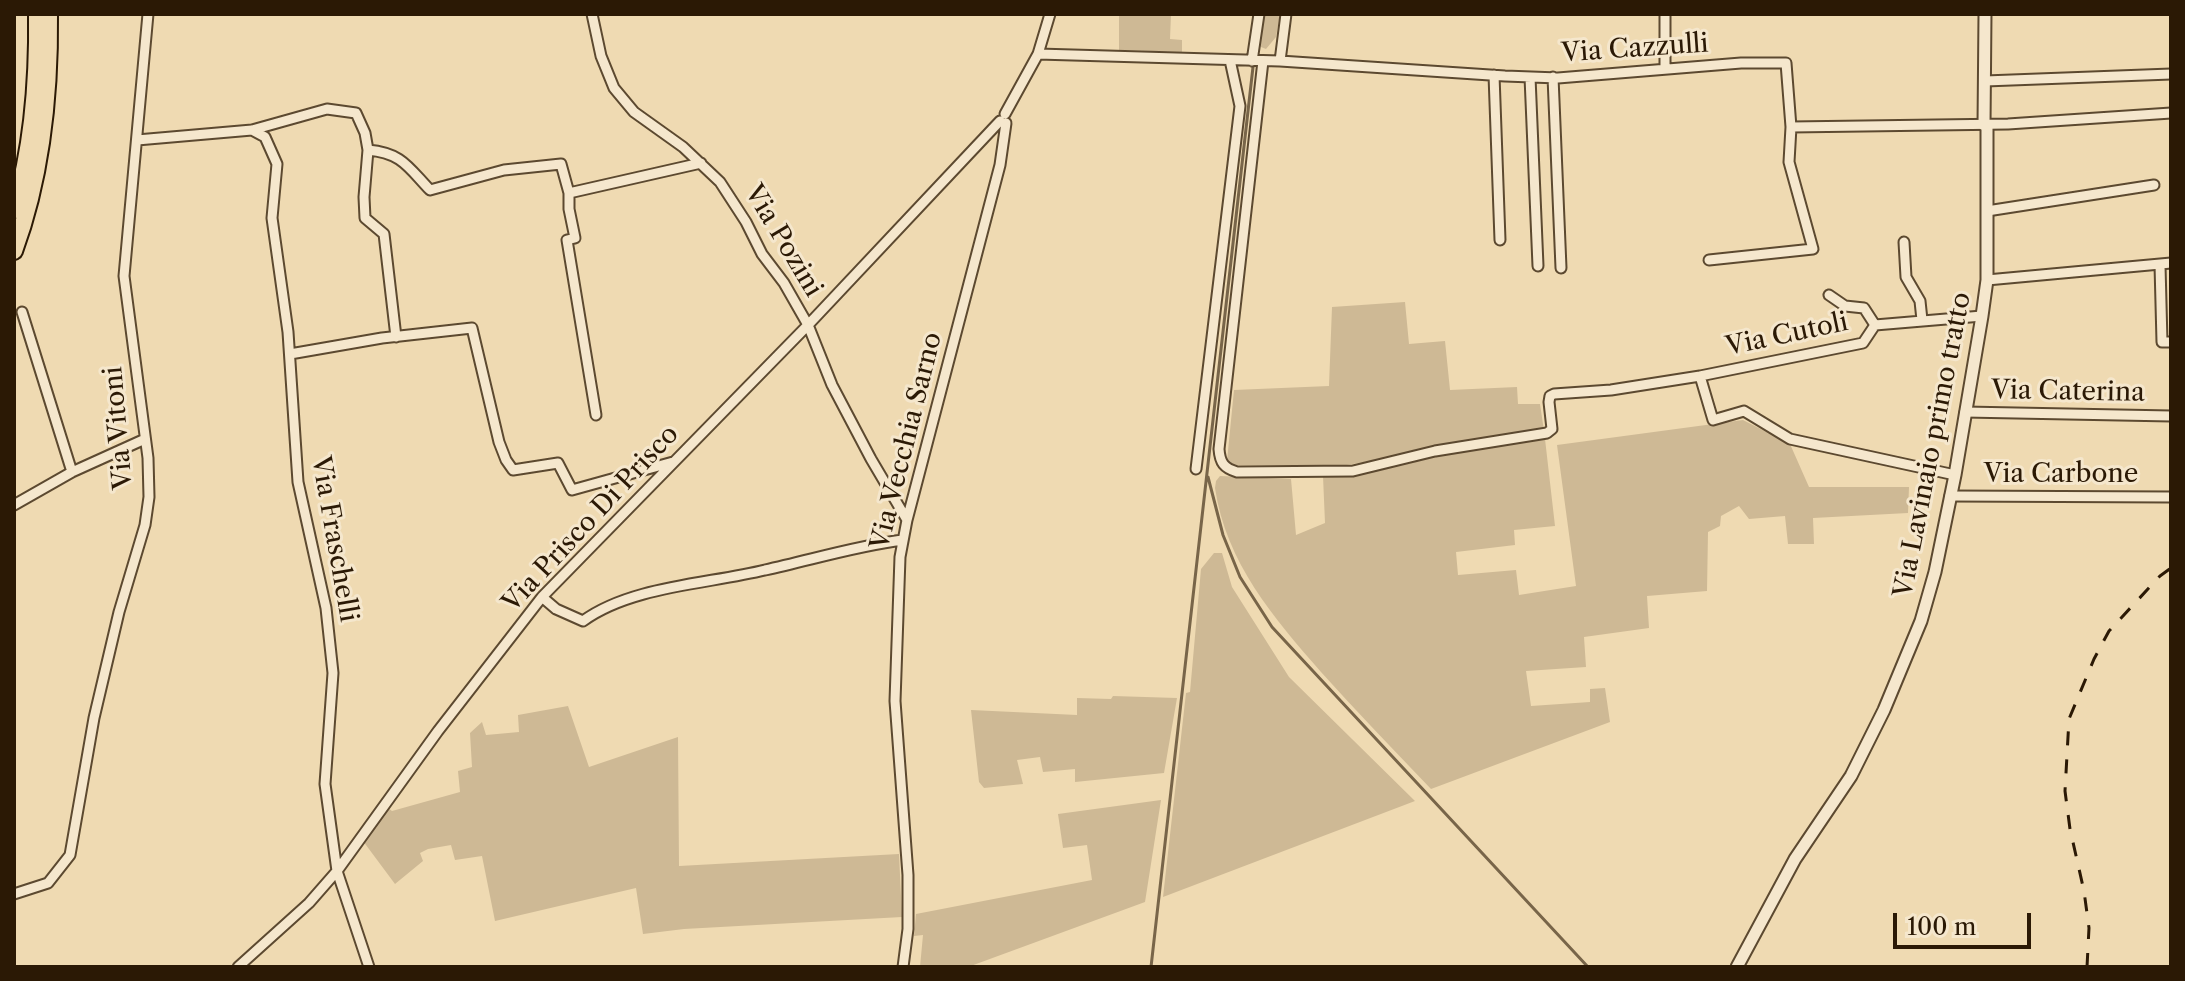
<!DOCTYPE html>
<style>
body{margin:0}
#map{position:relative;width:2185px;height:981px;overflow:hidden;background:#efdab2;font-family:"Libre Caslon Text",serif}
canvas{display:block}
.frame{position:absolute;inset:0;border:16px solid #2b1905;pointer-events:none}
.scale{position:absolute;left:1893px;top:913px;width:138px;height:36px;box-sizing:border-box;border:4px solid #2b1905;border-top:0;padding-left:10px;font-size:24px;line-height:28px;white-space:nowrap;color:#2b1905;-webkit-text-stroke:6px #f5e7cd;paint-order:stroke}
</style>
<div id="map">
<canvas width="2185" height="981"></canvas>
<div class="frame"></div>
<div class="scale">100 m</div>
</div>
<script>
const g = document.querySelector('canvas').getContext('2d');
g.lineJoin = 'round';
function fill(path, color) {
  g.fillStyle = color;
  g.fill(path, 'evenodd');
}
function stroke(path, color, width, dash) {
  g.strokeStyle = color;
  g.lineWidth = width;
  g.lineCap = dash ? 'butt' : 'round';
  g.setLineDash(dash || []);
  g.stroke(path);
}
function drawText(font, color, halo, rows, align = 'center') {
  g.font = font + ' "Libre Caslon Text",serif';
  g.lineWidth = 6;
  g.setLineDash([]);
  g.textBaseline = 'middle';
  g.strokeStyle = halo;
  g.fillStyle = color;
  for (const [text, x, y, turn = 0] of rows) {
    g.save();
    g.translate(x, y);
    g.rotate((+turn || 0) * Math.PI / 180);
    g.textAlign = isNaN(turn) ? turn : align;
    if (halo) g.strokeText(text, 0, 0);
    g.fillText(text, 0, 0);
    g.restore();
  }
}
fill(new Path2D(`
 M1119 14H1171L1170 39 1182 40V52L1119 50Z
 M1263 14H1280L1276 37 1266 49 1261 47 1259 43Z
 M1405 302 1409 344 1445 341 1450 390 1517 387 1518 404H1540L1544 431 1347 465H1231L1227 461 1234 390 1329 386 1332 307Z
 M1743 420 1790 444 1809 487H1909L1908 513 1813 518 1814 544H1788L1785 516 1749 519 1739 506 1721 516 1720 526 1708 532 1707 591 1647 596 1649 628 1584 637 1586 667 1526 671 1531 706 1590 702V689L1605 688 1610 722 1431 789C1394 750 1357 712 1321 672 1274 618 1226 563 1215 488L1216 481 1220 476 1291 479 1296 535 1325 523 1323 476 1348 475 1428 458 1545 439 1555 526 1514 530 1515 545 1456 552 1458 575 1516 570 1519 595 1576 586 1557 445Z
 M1214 553H1222L1232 587 1289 677 1415 801 1163 897 1186 693 1190 692 1201 569Z
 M1113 696 1177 698 1164 773 1075 782V769L1043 772 1040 757 1017 760 1023 784 984 788 979 782 971 710 1077 715V698L1111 699Z
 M568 706 589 767 678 737 679 866 899 854 902 917 684 929 643 934 636 888 495 921 482 856 455 860 451 845 428 849 420 853 423 861 395 884 363 841 388 808 392 811 460 792 458 771 472 767 470 733 482 722 486 735 519 732 518 715Z
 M1161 800 1145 902 968 967H920L923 935 914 936 916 914 1092 880 1087 845 1063 848 1058 814Z`), '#ceb995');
stroke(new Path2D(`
 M1208 477 1223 535 1240 577 1272 627 1588 967
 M1151 967 1253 67`), '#786549', 3);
const minor = new Path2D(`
 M592 14 601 56 614 88 634 112 683 147 720 182 746 222 762 254 784 283 808 325 832 385 871 459 907 520
 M1038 54 1280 61 1505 76 1558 78 1741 63H1786L1791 127 1789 162 1813 249 1709 260
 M1252 61 1259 14
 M1263 61 1219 449C1220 463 1224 468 1237 472L1353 471 1435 451 1547 433 1552 429 1549 402 1550 396 1554 394 1611 390 1700 376
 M1280 61 1286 14
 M1665 68V14
 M1494 75 1500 240
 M1530 77 1538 266
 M1553 77 1561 268
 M1985 81 2171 74
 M1005 114 1038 54 1050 14
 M1791 127 2008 124 2171 113
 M252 130 265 137 277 164 272 218 288 332 298 482 326 608 333 673 325 784 337 871 369 967
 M137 140 252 130 327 109 356 113 365 133 368 150C402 153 408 167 430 190L504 170 561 164 569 193 701 163
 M368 150 364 197 365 218 384 234 396 337
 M569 193V209L575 238 567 240 596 415
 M1987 211 2154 185
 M1904 242 1906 277 1920 301 1922 320
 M2160 265 2162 342H2171
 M1987 280 2171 263
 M1829 295 1845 306 1864 308 1875 325 1982 316
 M22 312 72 472
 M1875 325 1863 343 1700 376 1713 420 1744 411 1790 439 1955 475
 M290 354 382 338 472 328 499 442 506 460 513 470 558 463 572 490 673 462
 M1965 412 2171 416
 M1196 469 1240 106 1230 60
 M1950 496 2171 497
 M14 505 72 472 145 439
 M542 597 556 609 583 621C631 586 708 584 765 570 811 560 856 546 902 540
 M14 894 48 883 70 855 94 718 119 612 145 525 149 497 148 458 124 276 148 14
 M238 967 309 903 337 871 438 731 542 597 808 325 1000 121
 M903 967 908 929V875L895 701 900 557 907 520 1000 165 1006 123`);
const tertiary = new Path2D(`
 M1984 125 1985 14
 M1737 967 1795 859 1851 776 1884 710 1921 621 1935 572 1955 475 1982 316 1987 280V125`);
const trunk = new Path2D(`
 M14 210C33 147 38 80 37 14
 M14 251C42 175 50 94 49 14`);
stroke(minor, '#5c4930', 13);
stroke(tertiary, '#5c4930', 15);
stroke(trunk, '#2b1905', 20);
stroke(minor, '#f5e7cd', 9);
stroke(tertiary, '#f5e7cd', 11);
stroke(trunk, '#efdab2', 16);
stroke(new Path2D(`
 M2087 967 2089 928 2084 891 2070 829 2065 791 2069 719 2094 659 2109 631 2160 576 2171 568`), '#2b1905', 3, [14, 14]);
drawText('26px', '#2b1905', '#f5e7cd', [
 ["Via Cazzulli",1635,49,-4],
 ["Via Pozini",783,241,59],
 ["Via Cutoli",1787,335,-12],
 ["Via Caterina",2068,392,1],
 ["Via Vitoni",119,428,-95],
 ["Via Vecchia Sarno",907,441,-76],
 ["Via Lavinaio primo tratto",1933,445,-79],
 ["Via Carbone",2061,474],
 ["Via Prisco Di Prisco",591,519,-47],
 ["Via Fraschelli",334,539,80]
]);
</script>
